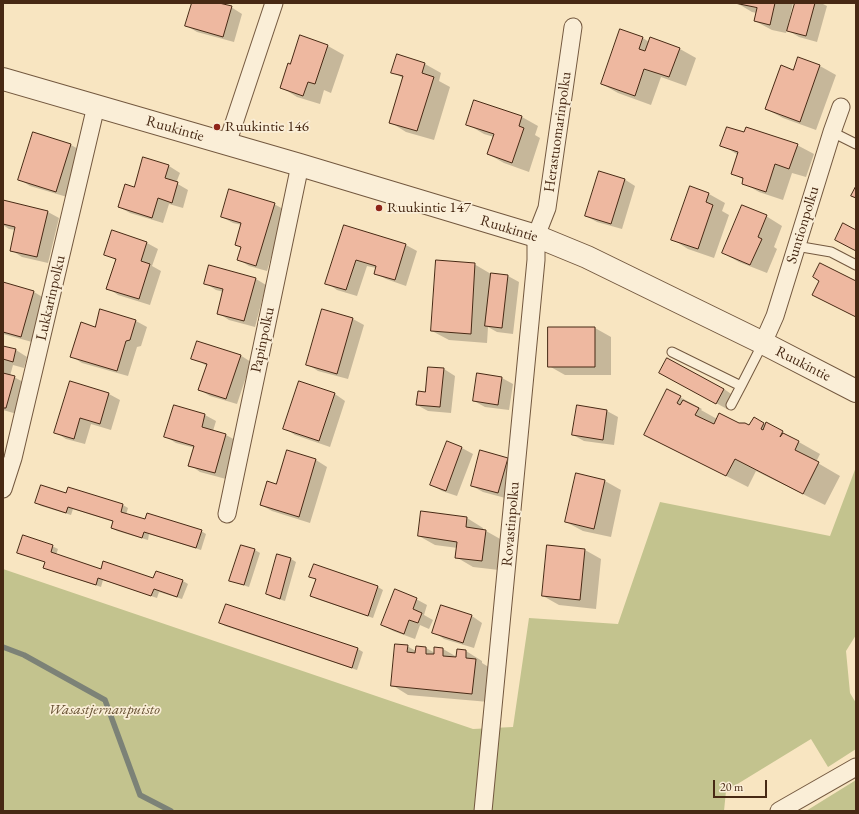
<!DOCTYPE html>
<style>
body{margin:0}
#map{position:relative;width:859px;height:814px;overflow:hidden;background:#f8e5c1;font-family:"EB Garamond",serif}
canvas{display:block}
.frame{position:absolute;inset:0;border:4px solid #472914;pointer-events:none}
.scale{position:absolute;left:713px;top:780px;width:54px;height:18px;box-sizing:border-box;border:2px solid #472914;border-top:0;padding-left:5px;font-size:12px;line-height:14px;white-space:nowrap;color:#472914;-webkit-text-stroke:3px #faeed7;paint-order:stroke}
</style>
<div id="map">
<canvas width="859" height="814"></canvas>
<div class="frame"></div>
<div class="scale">20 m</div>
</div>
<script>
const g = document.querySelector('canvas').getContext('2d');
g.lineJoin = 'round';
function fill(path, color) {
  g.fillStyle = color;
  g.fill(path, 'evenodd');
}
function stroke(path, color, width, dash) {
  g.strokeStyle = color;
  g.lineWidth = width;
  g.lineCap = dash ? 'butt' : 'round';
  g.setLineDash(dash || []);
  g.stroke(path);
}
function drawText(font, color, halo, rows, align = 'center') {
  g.font = font + ' "EB Garamond",serif';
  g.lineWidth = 3.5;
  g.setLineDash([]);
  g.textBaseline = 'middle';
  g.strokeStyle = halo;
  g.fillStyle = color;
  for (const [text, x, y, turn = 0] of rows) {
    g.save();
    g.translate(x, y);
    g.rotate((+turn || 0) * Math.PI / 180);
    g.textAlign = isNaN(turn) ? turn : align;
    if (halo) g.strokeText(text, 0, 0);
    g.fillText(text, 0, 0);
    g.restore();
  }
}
fill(new Path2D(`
 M856 467V635L846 651 850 693 856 703V749L828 767 811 739 726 791 724 811H3V569L473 729 513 727 529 618 618 624 660 502 830 536Z
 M856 780V811H806Z`), '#c3c38e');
fill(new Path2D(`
 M193 3H215L231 7 242 14 234 42 197 32 187 26Z
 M737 3H793L788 26H789L796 3H821L827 6 817 42 799 37 787 30 786 33 772 30 755 21 757 13 752 12Z
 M620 30 643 38 649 42 680 49 696 58 686 86 661 77 651 105 618 93 602 84Z
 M328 46 344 55 331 93 324 90 320 104 297 97 281 87 291 65Z
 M397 55 425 64 441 73 439 81 450 87 434 140 406 132 390 122 403 78 392 72Z
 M820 66 836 75 816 130 783 118 766 109Z
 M522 117 538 126 535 135 540 138 529 172 504 163 488 154 494 137 484 134 467 124Z
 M34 133 71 145 82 151 67 197 30 186 19 179Z
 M745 133 797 145 814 154 806 177 792 173 783 200 759 192 743 183 744 180 732 173 738 155 722 145Z
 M144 159 169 166 180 173 176 183 188 190 183 208 169 204 163 223 130 213 119 207 134 188Z
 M624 179 635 186 622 229 597 222 586 216Z
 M690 187 709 194 725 203 722 211 729 215 714 258 688 249 672 239Z
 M3 201 48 212 59 218 48 263 22 257 11 250 16 230 9 229 3 225Z
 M274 204 285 210 267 271 249 266 238 259 242 248 236 245 242 225 233 223 222 217Z
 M766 216 782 226 774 247 777 249 767 273 739 262 723 253Z
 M344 226 406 245 417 251 406 286 386 279 375 273 376 268 367 266 357 296 337 290 327 283Z
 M147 243 158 249 152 266 161 271 150 305 118 295 108 288 117 261 106 254Z
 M474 264 491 274 508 276 519 282 513 334 497 332 488 327 487 343 449 340 432 331Z
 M256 279 266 285 255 327 229 320 218 313 224 292 216 290 205 283Z
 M3 283 34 292 44 298 32 342 3 334Z
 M353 319 364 325 348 379 318 371 307 364Z
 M136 321 147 327 141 346 137 347 128 376 82 363 71 356 96 328Z
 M595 328 611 337V375H565L549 366Z
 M3 347 16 350 27 357 24 368 13 365 10 376 14 377 25 383 17 414 3 410Z
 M240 355 251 362 237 404 210 396 200 390 207 366 193 358Z
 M444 369 455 376 451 413 428 411 417 405Z
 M502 378 513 384 509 410 485 407 474 401Z
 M672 379 724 389 734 396 727 409Z
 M70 382 109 394 120 400 111 430 91 424 85 444 66 439 55 432Z
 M300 382 335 394 345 401 330 447 295 435 284 428Z
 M667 390 702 409 701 410 717 419 750 427 754 418 766 425 767 424 820 454 816 462 840 476 825 505 756 471 748 487 667 446 645 434Z
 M175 406 205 415 216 421 213 431 226 435 237 441 226 479 200 472 190 465 195 448 176 443 166 437Z
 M578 406 607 411 618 417 614 445 584 441 573 435Z
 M448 443 462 448 473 454 457 496 442 491 432 485Z
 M287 452 316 460 327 467 310 523 272 511 261 505 277 485Z
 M507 459 518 465 509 499 483 492 472 486Z
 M577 474 605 481 621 490 611 537 583 531 566 522Z
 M69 489 123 505 128 508 126 515 146 521 201 531 206 534 201 550 149 534 148 540 117 531 112 528 114 522 73 509 71 515 41 506 36 503 67 494Z
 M467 518 483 528V531H486L502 540 499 570 473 567 456 557 458 548 435 545 419 536Z
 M52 546 58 549 56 555 101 570 154 579 156 572 183 581 188 584 182 599 159 592 157 598 103 580 101 587 49 570 44 567 46 562 24 555Z
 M255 550 260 553 249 587 236 583 231 581Z
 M585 550 601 559 596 609 559 605 543 596Z
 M278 556 291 559 296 562 285 601 272 597 267 594Z
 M311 576 378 587 383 590 373 618 317 599 312 596 317 580Z
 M416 599 427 605 424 615 433 620 429 629 420 625 415 639 393 631 382 625Z
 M226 605 358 649 363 652 357 670 225 626 220 623Z
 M442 606 472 616 482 623 474 648 444 639 434 632Z
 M407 646 416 651V647L426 648 435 653V648L443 649 457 657 466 651 482 661V663L492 669 489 702 408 695 392 685Z`), '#0003');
stroke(new Path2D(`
 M3 647 24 655 105 700 140 795 171 811`), '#7c8277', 5.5);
const building = new Path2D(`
 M192 3H219L232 6 223 37 185 26Z
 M735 3H775L770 25 754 21 757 8Z
 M795 3H815L806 36 787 31Z
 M620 29 643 37 639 49 645 51 650 37 680 48 669 77 644 69 635 96 601 84Z
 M300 35 328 45 315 84 308 82 303 96 280 88 288 63 290 64Z
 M397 54 425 63 422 73 434 77 417 131 389 123 403 76 391 73Z
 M798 57 820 65 800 122 765 109 781 65 793 70Z
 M474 100 522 116 519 126 524 128 512 163 487 154 494 134 466 125Z
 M727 127 744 132 746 127 798 144 789 169 775 164 766 192 742 184 743 178 731 174 738 152 720 146Z
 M33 132 71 144 56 192 18 180Z
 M143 157 169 165 165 178 178 182 172 203 158 198 152 218 118 207 125 184 134 187Z
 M599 171 625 179 611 224 585 216Z
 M690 186 709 193 706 202 713 205 698 249 671 240Z
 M856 186V198L851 196Z
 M229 189 275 203 256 266 237 260 241 247 235 245 241 223 221 217Z
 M3 200 48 211 37 257 10 251 15 227 3 224Z
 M742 205 767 215 758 237 762 239 750 265 722 253Z
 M843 223 856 230V251L835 240Z
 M344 225 406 244 395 280 374 274 376 266 356 260 346 290 325 284Z
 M112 230 147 242 141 261 150 264 139 299 106 289 116 259 104 255Z
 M436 260 475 263 471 334 431 331Z
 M820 263 856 281V317L812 295 819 281 813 277Z
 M209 265 256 278 244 321 217 314 223 289 204 284Z
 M491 273 508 275 502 328 485 326Z
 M3 282 34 291 21 337 3 332Z
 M100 309 136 320 130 340 126 341 117 371 70 357 81 322 95 327Z
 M322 309 353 318 337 374 306 365Z
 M548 327H595V367H548Z
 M197 341 241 355 226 399 198 390 207 364 191 359Z
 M3 346 16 349 13 362 3 359Z
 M667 358 724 389 716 404 659 373Z
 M428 367 444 368 440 407 416 405 418 391 425 392Z
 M3 373 15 376 6 408H3Z
 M477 373 502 377 498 405 473 401Z
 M70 381 109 393 100 424 80 418 74 439 54 433Z
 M299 381 335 393 319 441 283 429Z
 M667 389 681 396 677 403 680 405 683 400 699 408 695 415 714 424 719 413 739 423H745L749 425 754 417 764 423 761 429 763 430 766 422 783 431 780 437 783 433 799 441 795 450 819 462 803 494 735 459 726 476 644 435Z
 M174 405 205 414 202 427 226 434 215 473 188 466 194 446 164 437Z
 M577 405 607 410 603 440 572 435Z
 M447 441 462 447 446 491 430 485Z
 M287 450 316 459 299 517 260 505 267 481 276 484Z
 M480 450 508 458 498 493 471 486Z
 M576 473 605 480 594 529 565 522Z
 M41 485 66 493 68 487 123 504 121 512 145 519 147 513 202 530 196 548 144 532 142 538 111 528 113 521 68 507 66 513 35 503Z
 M421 511 467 517 466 527 486 530 482 561 455 558 457 542 418 536Z
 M23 535 53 545 51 552 101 569 103 561 153 578 156 571 183 580 177 597 154 589 151 596 98 578 96 585 43 568 45 562 17 553Z
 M241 545 255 549 244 585 229 581Z
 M547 545 585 549 580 600 542 596Z
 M277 554 291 558 280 599 266 594Z
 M314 564 378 586 368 616 310 596 316 579 309 577Z
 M395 589 417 598 413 609 422 613 418 623 409 620 404 634 381 625Z
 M226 604 358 648 352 668 219 623Z
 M441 605 472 615 463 643 432 633Z
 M395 644 408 645 407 652 415 653 416 646 426 647V654H434V647L443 648V656L456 657 457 649 466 650V658L476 659 472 694 391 686Z`);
fill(building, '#eeb8a0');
stroke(building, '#472914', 1);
const service = new Path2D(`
 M832 132 856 144
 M796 246 831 252 856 265
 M672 352 741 386 763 343
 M731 405 741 386`);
const minor = new Path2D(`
 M227 144 274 3
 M763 343 775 316 832 132 841 107
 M3 489 13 458 96 106
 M227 514 300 165
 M483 811 536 260V236L547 208 573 27
 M779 811 856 767`);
const tertiary = new Path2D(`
 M3 79 300 165 536 236 587 257 763 343 856 391`);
stroke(service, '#73583f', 11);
stroke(minor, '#73583f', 19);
stroke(tertiary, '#73583f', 24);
stroke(service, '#faeed7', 9);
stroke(minor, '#faeed7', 17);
stroke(tertiary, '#faeed7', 22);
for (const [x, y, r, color] of [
 [217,127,4,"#8f2418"],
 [379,208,4,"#8f2418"]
]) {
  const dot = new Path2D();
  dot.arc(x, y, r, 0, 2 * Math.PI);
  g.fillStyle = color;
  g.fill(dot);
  stroke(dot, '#faeed7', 1.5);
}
drawText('15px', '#472914', '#faeed7', [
 ["Ruukintie 146",225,127],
 ["Ruukintie 147",387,208]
], 'left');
drawText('15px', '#472914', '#faeed7', [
 ["Ruukintie",175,129,16],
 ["Herastuomarinpolku",558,132,-82],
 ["Suntionpolku",803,225,-73],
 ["Ruukintie",509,229,17],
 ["Lukkarinpolku",51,298,-77],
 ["Papinpolku",263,340,-78],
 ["Ruukintie",803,364,27],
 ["Rovastinpolku",511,524,-85]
]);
drawText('italic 15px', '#665032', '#faeed7', [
 ["Wasastjernanpuisto",104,710]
]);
</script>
